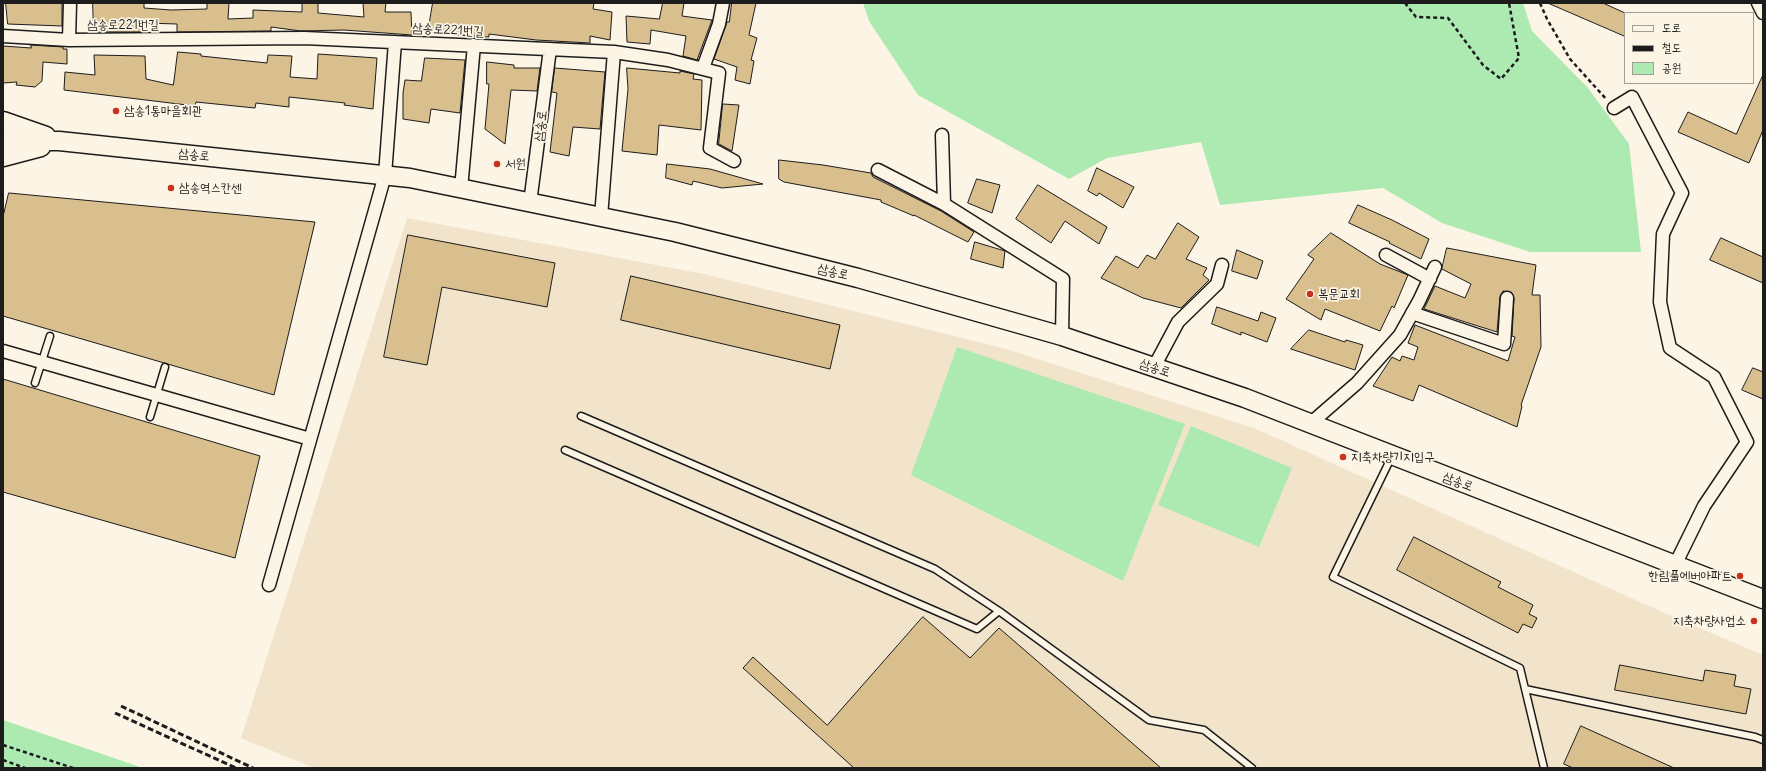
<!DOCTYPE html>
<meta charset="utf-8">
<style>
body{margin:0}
#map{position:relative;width:1766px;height:771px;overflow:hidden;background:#fcf5e5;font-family:Delius,"Poor Story",sans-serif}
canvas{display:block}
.frame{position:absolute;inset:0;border:4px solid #1c1c1c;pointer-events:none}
.legend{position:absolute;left:1624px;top:12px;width:130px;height:72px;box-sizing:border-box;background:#fcf5e5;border:1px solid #a29e95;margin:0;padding:5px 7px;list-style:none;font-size:12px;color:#1c1c1c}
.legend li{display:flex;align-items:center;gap:8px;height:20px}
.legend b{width:20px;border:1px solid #a29e95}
</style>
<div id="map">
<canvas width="1766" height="771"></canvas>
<div class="frame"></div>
<ul class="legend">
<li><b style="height:5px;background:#fcf5e5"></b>도로</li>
<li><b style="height:5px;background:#1c1c1c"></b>철도</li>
<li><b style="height:11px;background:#aceab1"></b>공원</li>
</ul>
</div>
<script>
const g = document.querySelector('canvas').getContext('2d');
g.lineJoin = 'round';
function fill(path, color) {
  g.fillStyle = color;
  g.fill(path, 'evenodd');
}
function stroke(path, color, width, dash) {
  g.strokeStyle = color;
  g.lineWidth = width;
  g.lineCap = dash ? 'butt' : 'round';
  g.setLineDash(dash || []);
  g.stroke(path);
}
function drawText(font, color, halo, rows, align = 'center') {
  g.font = font + ' Delius,"Poor Story",sans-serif';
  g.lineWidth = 3.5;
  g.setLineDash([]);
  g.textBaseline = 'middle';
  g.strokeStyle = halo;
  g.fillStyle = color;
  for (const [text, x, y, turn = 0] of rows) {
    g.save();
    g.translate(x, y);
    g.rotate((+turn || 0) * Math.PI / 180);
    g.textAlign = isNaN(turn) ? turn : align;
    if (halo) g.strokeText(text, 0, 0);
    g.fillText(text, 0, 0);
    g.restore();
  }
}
fill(new Path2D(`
 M407 218 704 274 1003 348 1254 428 1667 614 1763 655V768H314L241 738Z`), '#f2e4cb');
fill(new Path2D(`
 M863 3H1523L1532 31 1588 88 1629 144 1641 252H1530L1442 223 1383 188 1220 205 1201 142 1107 158 1069 179 918 95 869 21Z
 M957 347 1185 424 1123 581 911 475Z
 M1191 426 1292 468 1259 547 1158 505Z
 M3 720 143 768H3Z`), '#aceab1');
const building = new Path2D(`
 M6 3H62V26L8 24Z
 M93 3H144V8L171 10 207 9V3H229L228 19 253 18V10L302 12V3H318V13L364 17 363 3H386L385 12H411L412 35 344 30 301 31 271 27V31L177 32V24L144 23V32H94Z
 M433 3H594L593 9 612 12 610 40 590 36V43L536 40 489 34V37L428 33Z
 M663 3H684L682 16 712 20 697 60 683 56 686 36 651 30 650 44 627 42 626 16 659 19Z
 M732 3H756L749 35 757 38 751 60 754 61 750 84 735 80 737 67 714 59 727 22H729Z
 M1548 3H1603L1625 13V36Z
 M31 45 63 47V49H67V64L43 62 42 81 35 87 16 85 17 82 3 83V46L31 48Z
 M178 52 201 54V56L267 63 268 55 292 56 290 77 317 79 318 54 377 58 373 109 344 105 345 103 289 97V107L256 103 255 108 196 102 195 106 64 90 65 72 95 75 94 55 145 56 146 79 173 85Z
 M425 58 465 60 460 113 431 109 429 123 403 119V93L405 80 421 81Z
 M487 62 514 65V68H540L537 91 511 90 505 144 485 129 489 84H487Z
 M555 68 605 72 600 129 573 127 569 156 550 152 557 93 552 92Z
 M627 68 680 73V71L694 74 693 79 702 80 701 130 659 125 657 155 622 151 628 89Z
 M1763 75V130L1749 163 1678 132 1688 112 1736 134Z
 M723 104 739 105 732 151 719 144Z
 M779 160 823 165 871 173 873 177 941 211 974 232 968 242 914 215V216L881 202V200L784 182 779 179Z
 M667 164 710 169 763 184 722 188 693 181 692 185 666 178Z
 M1097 168 1134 187 1123 208 1099 193 1097 196 1088 191Z
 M977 179 1000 185 992 213 968 203Z
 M1038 185 1107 227 1099 244 1065 221 1051 243 1016 219Z
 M9 193 315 222 274 395 3 316V217Z
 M1358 205 1392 220 1429 239 1421 259 1389 243 1390 242 1349 223Z
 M1178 223 1199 237 1186 259 1207 268 1203 275 1209 280 1181 308 1143 298 1101 278 1116 256 1138 268 1147 255 1155 259Z
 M1331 233 1380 264 1408 275 1394 308 1392 306 1380 331 1325 309 1321 320 1286 299 1314 259 1308 255Z
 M408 235 555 263 547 307 442 287 427 365 384 357Z
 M1721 238 1763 257V283L1710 260Z
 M975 242 1005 251 1003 268 971 259Z
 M1447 248 1536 265 1532 295H1540L1541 347 1521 405 1522 406 1517 427 1419 385 1413 401 1373 386 1392 357 1400 361 1402 356 1414 360 1418 347 1408 343 1415 325 1508 361 1515 337 1512 336 1514 298 1511 292 1503 291 1500 297 1497 332 1424 309 1435 286 1465 298 1471 284 1442 269Z
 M1237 250 1263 261 1257 279 1232 271Z
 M631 276 840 325 830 369 621 320Z
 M1217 307 1258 321 1261 312 1276 318 1267 342 1241 332V335L1212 324Z
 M1309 330 1345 342 1346 340 1363 345 1355 370 1291 349Z
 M1753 368 1763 372V399L1742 390Z
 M3 379 260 456 235 558 3 492Z
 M1414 537 1501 582 1498 587 1533 605 1529 614 1537 618 1532 628 1523 624 1518 633 1397 570Z
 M923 617 970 658 999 628 1161 768H854L743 668 753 657 827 725Z
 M1620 665 1703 681 1705 670 1736 675 1734 686 1751 689 1746 714 1615 690Z
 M1581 726 1674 768H1573L1564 764Z`);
fill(building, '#d9be8e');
stroke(building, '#1c1c1c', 1);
const service = new Path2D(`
 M35 383 50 336
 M581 416 935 569 999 611
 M150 417 165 367
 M565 450 977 629 999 611 1149 720 1204 730 1252 768
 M1392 456 1333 577 1520 668 1544 768
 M1525 689 1755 737 1763 740`);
const minor = new Path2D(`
 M1758 3 1763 13
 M3 36 69 40 304 38 614 52 668 60 719 73 710 148 734 161
 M69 40 70 3
 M703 68 719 24 723 3
 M1614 108 1632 97 1682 193 1663 234 1660 302 1670 348 1714 377 1747 442 1704 506 1675 565
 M942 135 944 204
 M878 170 944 204 1063 279 1062 336
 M461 189 474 45
 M530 203 550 49
 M601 217 614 52
 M1386 255 1430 279
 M1412 313 1504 344 1507 298
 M3 351 310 439
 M1154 367 1178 322 1217 284 1222 265
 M1311 423 1357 383 1400 335 1419 301 1435 267
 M269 585 385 175 395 42`);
const primary = new Path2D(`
 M3 121 46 136
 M3 140 59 141 410 178 675 232 858 278 1062 336 1245 398 1763 599
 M3 157 41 147`);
stroke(service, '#1c1c1c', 9);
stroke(minor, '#1c1c1c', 15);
stroke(primary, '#1c1c1c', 21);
stroke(new Path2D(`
 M1405 3 1416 17 1448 18 1483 65 1501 79 1519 58 1509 3
 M1540 3 1547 19 1570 59 1607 100
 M3 745 73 768
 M3 760 25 768`), '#1c1c1c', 2.5, [4, 3]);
stroke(service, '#fcf5e5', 6);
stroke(minor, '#fcf5e5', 12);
stroke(primary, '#fcf5e5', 18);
stroke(new Path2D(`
 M121 706 253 768
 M115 713 236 768`), '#1c1c1c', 3, [6, 3]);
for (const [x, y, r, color] of [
 [116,111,4,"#c8321e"],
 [497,164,4,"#c8321e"],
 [171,188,4,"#c8321e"],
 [1310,294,4,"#c8321e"],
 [1343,457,4,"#c8321e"],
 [1740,576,4,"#c8321e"],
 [1754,621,4,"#c8321e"]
]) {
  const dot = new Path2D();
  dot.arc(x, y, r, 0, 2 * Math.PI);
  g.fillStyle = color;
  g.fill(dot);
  stroke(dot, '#fcf5e5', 1.5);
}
drawText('13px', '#1c1c1c', '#fcf5e5', [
 ["삼송로221번길",123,25],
 ["삼송로221번길",448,30,3],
 ["삼송로",541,126,-83],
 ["삼송로",194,155,6],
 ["삼송로",833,272,14],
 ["삼송로",1155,368,19],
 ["삼송로",1458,482,21]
]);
drawText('13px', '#1c1c1c', '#fcf5e5', [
 ["삼송1통마을회관",124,111],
 ["서원",505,164],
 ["삼송역스칸센",179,188],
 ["복문교회",1318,294],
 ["지축차량기지입구",1351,457],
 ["한림풀에버아파트",1732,576,"right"],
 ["지축차량사업소",1746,621,"right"]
], 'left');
</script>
